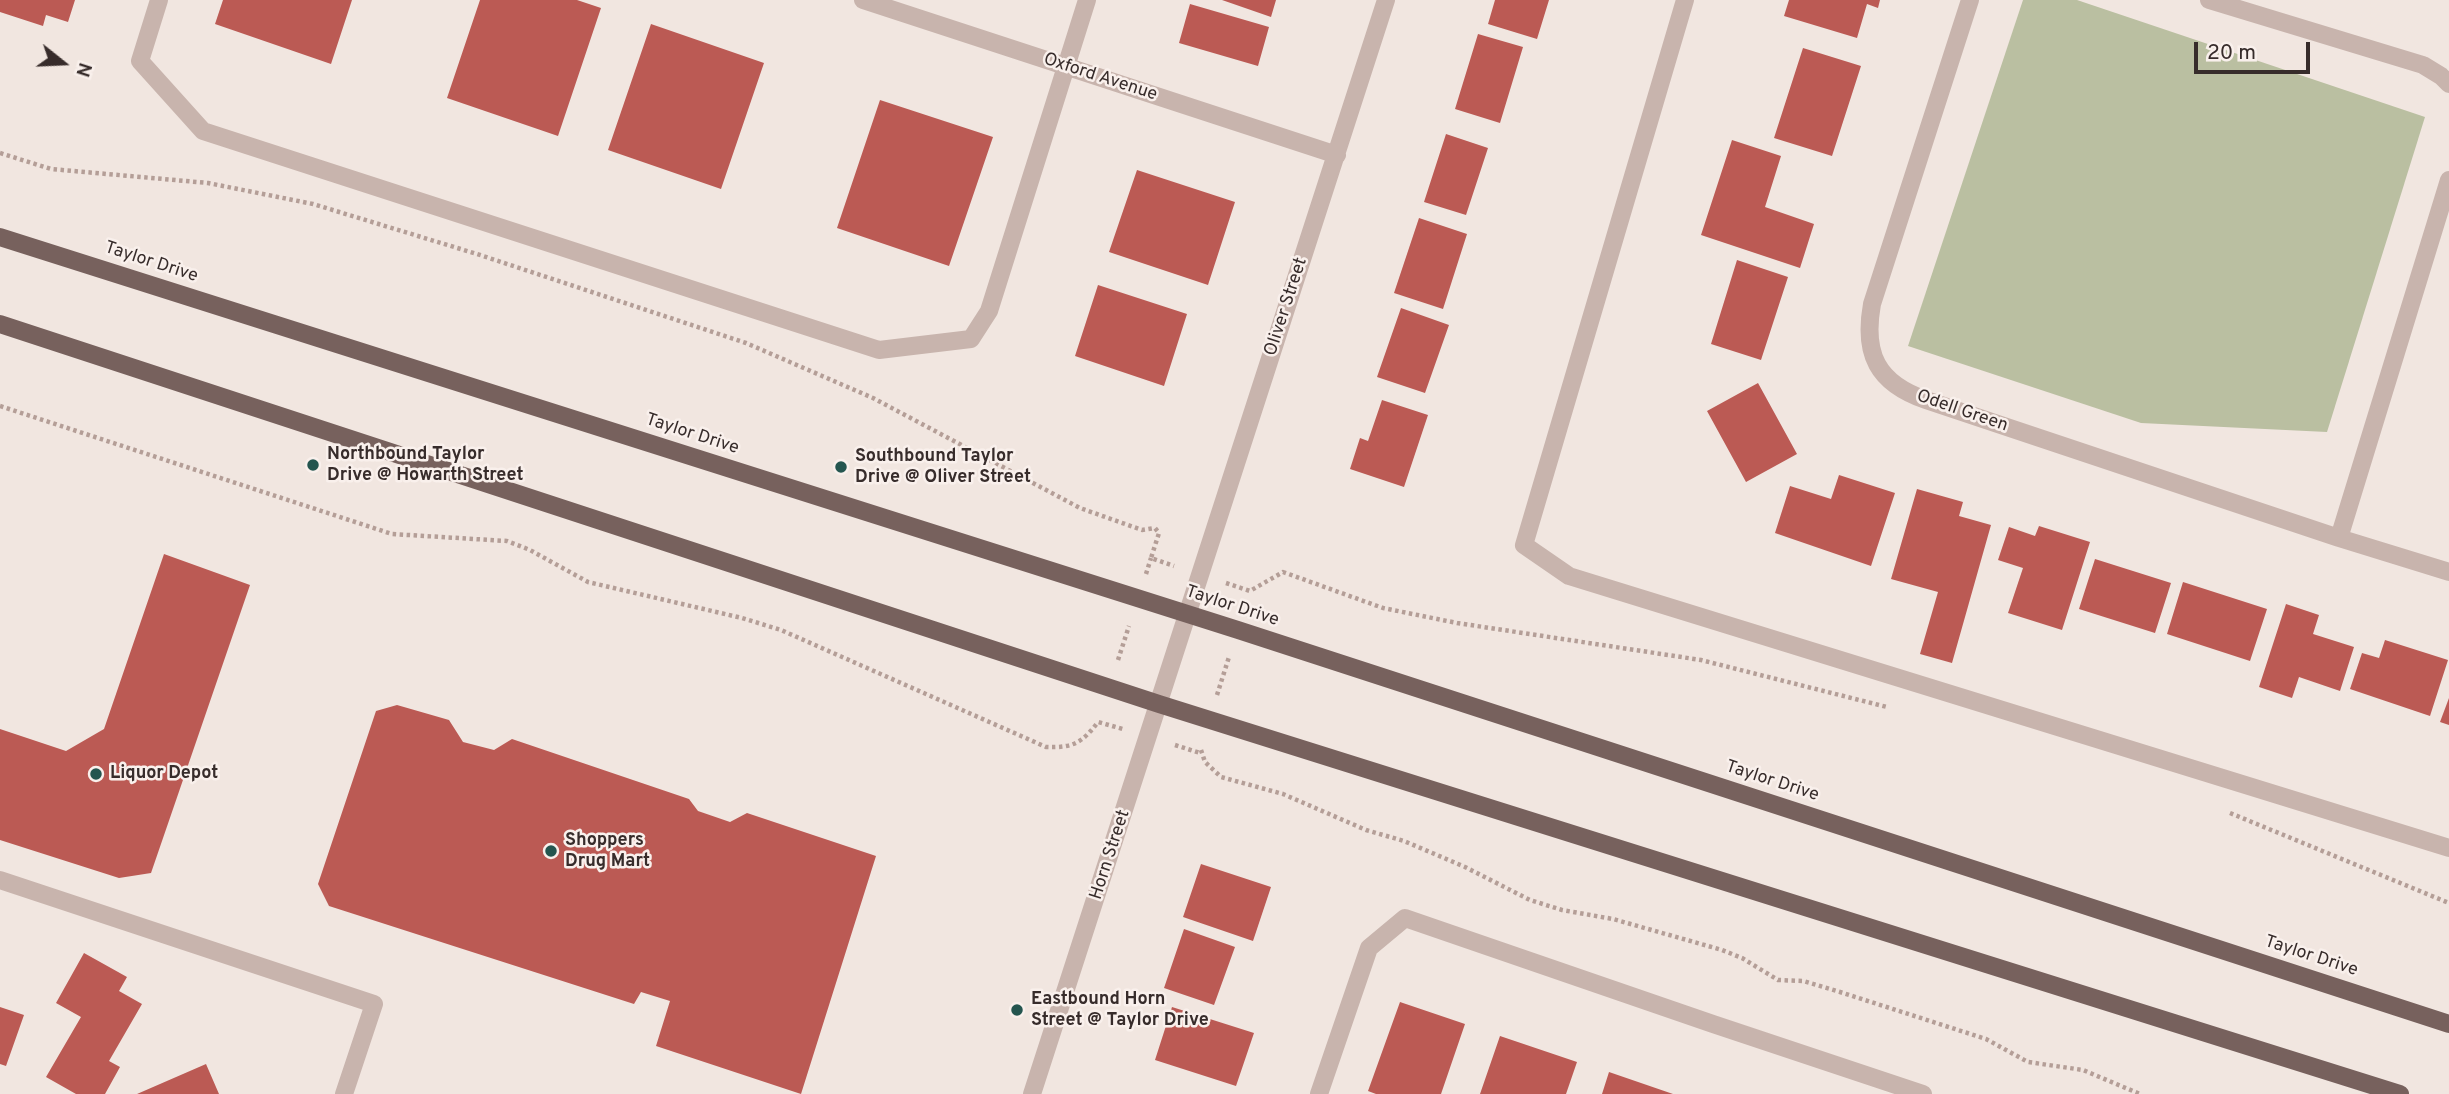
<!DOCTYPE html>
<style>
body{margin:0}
#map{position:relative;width:2449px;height:1094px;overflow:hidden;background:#f1e6e0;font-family:Overpass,sans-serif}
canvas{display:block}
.north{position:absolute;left:28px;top:28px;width:70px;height:70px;-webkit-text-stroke:5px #f9f0ec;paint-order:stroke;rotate:108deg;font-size:19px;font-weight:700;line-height:28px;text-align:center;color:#372c2b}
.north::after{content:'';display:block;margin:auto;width:24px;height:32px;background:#372c2b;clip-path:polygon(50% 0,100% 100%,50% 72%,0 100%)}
.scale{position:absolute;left:2194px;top:42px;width:116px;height:32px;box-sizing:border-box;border:4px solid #372c2b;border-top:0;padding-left:9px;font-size:21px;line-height:24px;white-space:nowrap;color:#372c2b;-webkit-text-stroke:5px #f9f0ec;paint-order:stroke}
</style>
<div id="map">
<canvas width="2449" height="1094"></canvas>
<div class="north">N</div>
<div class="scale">20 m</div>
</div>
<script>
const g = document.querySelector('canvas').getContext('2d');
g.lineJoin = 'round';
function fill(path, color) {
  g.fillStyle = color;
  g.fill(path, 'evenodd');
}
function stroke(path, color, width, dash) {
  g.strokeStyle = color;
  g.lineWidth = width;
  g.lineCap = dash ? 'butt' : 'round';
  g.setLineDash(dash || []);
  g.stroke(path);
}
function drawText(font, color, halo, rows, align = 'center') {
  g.font = font + ' Overpass,sans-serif';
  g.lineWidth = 5;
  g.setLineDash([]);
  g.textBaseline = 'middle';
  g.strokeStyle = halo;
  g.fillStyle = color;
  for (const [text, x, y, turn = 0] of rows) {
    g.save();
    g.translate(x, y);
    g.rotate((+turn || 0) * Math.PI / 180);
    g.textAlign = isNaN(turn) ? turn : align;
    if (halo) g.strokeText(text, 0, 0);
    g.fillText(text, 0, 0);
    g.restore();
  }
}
fill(new Path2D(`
 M2023 0H2077L2425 117 2327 432 2141 423 1908 346Z`), '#babfa1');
fill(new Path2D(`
 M0 0H75L68 22 46 15 43 26 0 12Z
 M223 0H352L331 64 215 24Z
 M480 0H577L601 8 558 136 447 98Z
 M1222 0H1276L1271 17Z
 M1495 0H1549L1537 39 1488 24Z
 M1789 0H1880L1878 8 1867 4 1857 38 1784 16Z
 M1190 4 1269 27 1258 66 1179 43Z
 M651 24 764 63 721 189 608 150Z
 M1478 34 1523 47 1500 123 1455 109Z
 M1803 48 1861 66 1832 156 1774 138Z
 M880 100 993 137 949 266 837 228Z
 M1446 134 1488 148 1466 215 1424 202Z
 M1732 140 1781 156 1765 207 1814 224 1800 268 1701 235Z
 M1137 170 1235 202 1208 285 1109 252Z
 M1419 218 1467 234 1443 309 1394 293Z
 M1737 260 1788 277 1761 360 1711 344Z
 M1098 285 1187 314 1164 386 1075 356Z
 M1401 308 1449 325 1425 393 1377 377Z
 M1758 383 1797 454 1746 482 1707 411Z
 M1382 400 1428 415 1404 487 1350 469 1360 438 1368 441Z
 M1839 475 1895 493 1871 566 1775 533 1790 486 1831 499Z
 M1917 489 1963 502 1959 516 1991 525 1952 663 1920 654 1938 592 1891 579Z
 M2039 526 2090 542 2062 630 2008 613 2023 568 1998 560 2009 527 2035 536Z
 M164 554 250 585 151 873 119 878 0 840V729L66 751 104 729Z
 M2095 559 2171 583 2155 633 2079 609Z
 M2183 582 2267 609 2250 661 2167 634Z
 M2286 604 2319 615 2313 634 2354 647 2340 691 2299 677 2292 698 2259 687Z
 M2385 640 2448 660 2430 716 2350 689 2362 653 2379 658Z
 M2449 698V725L2440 722Z
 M397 705 449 720 463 742 494 750 512 739 689 799 698 811 730 822 747 813 876 856 801 1094 656 1046 670 1001 641 992 634 1004 329 906 318 884 376 711Z
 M1201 864 1271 887 1253 941 1183 917Z
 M1184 929 1235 947 1214 1005 1164 988Z
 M84 953 127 977 119 991 142 1004 109 1061 120 1067 105 1094H76L46 1077 81 1017 56 1003Z
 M1400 1002 1465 1024 1441 1094H1376L1368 1091Z
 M0 1007 24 1015 6 1066 0 1064Z
 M1172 1007 1254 1033 1236 1086 1155 1060Z
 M1500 1036 1577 1062 1566 1094H1480Z
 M206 1064 219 1094H137Z
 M1609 1072 1673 1094H1602Z`), '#bb5a54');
stroke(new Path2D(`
 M0 153 51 169 208 183 313 204 477 254 746 343 873 398 1080 508 1142 530 1155 528 1159 533 1151 558 1174 566
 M0 406 392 534 507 541 530 550 588 582 742 618 781 630 1046 747C1073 748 1082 743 1098 722L1123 729
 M1146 574 1151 558
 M1226 583 1250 591 1283 572 1383 608 1457 623 1701 660 1887 707
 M1118 660 1129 626
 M1217 695 1229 657
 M1175 745 1200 753
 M1201 750 1205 762 1221 777 1283 794 1366 830 1404 841 1465 867 1530 900 1562 910 1613 919 1722 950 1742 958 1778 980 1803 981 1840 992 1986 1039 2028 1062 2083 1070 2140 1094
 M2230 813 2449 903`), '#b49e97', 4.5, [3.5, 3.5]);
stroke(new Path2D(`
 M159 0 140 61 203 131 879 350 971 339 989 311 1087 0
 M863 0 1337 155
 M1685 0 1524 545 1569 576 2449 848
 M1970 0 1872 304C1863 354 1877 383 1926 400L2339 538 2449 572
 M2209 0 2423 65 2441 76 2449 84
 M2339 538 2449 180
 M0 880 374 1004 344 1094
 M1032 1094 1386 0
 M1319 1094 1369 948 1405 918 1713 1024 1923 1094`), '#c8b4ad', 18);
stroke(new Path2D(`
 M0 237 1238 630 2449 1024
 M0 324 1159 704 2400 1094`), '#77615d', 18);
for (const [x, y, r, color] of [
 [313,465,7,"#24554f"],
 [841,467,7,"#24554f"],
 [96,774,7,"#24554f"],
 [551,851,7,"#24554f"],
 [1017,1010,7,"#24554f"]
]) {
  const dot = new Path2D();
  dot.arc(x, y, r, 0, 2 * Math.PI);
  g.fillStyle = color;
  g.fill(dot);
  stroke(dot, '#f9f0ec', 2.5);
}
drawText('18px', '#372c2b', '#f9f0ec', [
 ["Oxford Avenue",1100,78,18],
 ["Taylor Drive",151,263,18],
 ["Oliver Street",1287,307,-72],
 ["Odell Green",1962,412,19],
 ["Taylor Drive",692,435,18],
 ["Taylor Drive",1232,607,18],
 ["Taylor Drive",1772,782,18],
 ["Horn Street",1111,855,-72],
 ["Taylor Drive",2311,957,18]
]);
drawText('bold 18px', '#372c2b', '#f9f0ec', [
 ["Northbound Taylor",327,455],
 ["Drive @ Howarth Street",327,476],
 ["Southbound Taylor",855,457],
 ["Drive @ Oliver Street",855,478],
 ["Liquor Depot",110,774],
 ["Shoppers",565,841],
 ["Drug Mart",565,862],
 ["Eastbound Horn",1031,1000],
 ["Street @ Taylor Drive",1031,1021]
], 'left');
</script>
